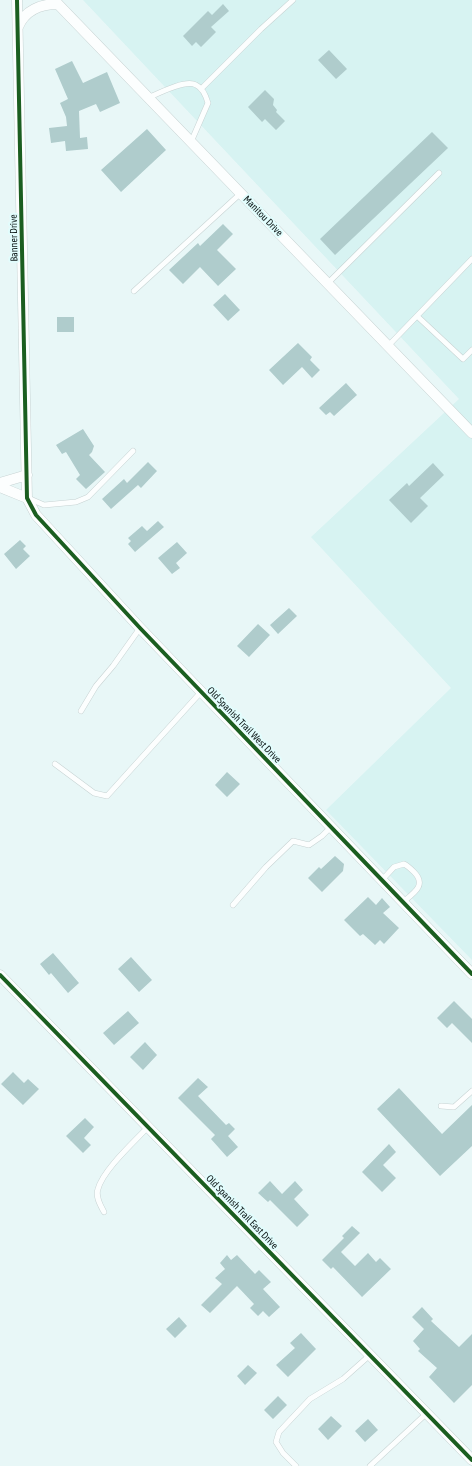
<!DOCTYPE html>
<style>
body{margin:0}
canvas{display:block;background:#e8f7f7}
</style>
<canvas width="472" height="1466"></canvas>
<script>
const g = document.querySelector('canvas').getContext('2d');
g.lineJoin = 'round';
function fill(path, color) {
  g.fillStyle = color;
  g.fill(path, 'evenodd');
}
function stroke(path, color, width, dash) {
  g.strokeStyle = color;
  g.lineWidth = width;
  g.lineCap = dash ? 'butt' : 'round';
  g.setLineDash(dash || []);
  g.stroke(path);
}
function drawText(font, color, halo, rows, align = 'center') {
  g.font = font + ' "Asap Condensed",sans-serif';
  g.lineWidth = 4;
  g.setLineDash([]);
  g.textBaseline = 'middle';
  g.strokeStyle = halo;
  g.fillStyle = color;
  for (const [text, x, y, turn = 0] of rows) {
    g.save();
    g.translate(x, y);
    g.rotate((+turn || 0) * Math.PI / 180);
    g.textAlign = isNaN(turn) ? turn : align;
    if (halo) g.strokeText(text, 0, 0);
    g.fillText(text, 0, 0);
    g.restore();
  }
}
fill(new Path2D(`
 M83 0H472V960L326 810 451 688 311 537 459 399Z`), '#d7f3f2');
fill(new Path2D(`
 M223 4 229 11 211 27 216 32 201 47 196 42 192 46 183 36 208 11 212 15Z
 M329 50 347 69 336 79 318 60Z
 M72 61 83 83 107 72 120 103 100 112 96 104 79 111 80 138 87 137 88 149 66 151 65 141 51 143 49 128 67 126 66 117 60 103 68 99 55 69Z
 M265 90 274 99 273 105 277 110 276 112 285 121 276 130 265 119 262 122 248 107Z
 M147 129 166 150 121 192 101 170Z
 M432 132 448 148 335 255 320 239Z
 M223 224 233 234 217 250 236 269 218 286 200 267 183 284 169 270 198 243 200 246Z
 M225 294 240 310 228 321 213 305Z
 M57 317H74V332H57Z
 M298 343 312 357 310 360 320 370 312 378 302 367 283 385 269 370Z
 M346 383 357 395 334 416 330 412 326 415 319 408Z
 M83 429 94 446 92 452 89 455 105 472 86 489 76 479 80 475 66 452 62 454 56 445Z
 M148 462 157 471 141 488 138 485 111 509 102 499 124 479 127 483Z
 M433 463 444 475 420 498 428 506 411 523 389 500 407 483 409 486Z
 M158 521 164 527 135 552 128 544 131 541 128 538 142 526 147 531Z
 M20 540 26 546 23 549 30 556 16 569 4 554Z
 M177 542 187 553 176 563 180 568 172 574 158 558Z
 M289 608 297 616 278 634 270 625Z
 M258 624 270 635 249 657 237 646Z
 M227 772 240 784 227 797 215 785Z
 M335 856 344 864 343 871 322 892 308 878 319 867 321 869Z
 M368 897 376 905 382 898 390 907 383 913 399 928 384 944 380 940 375 945 363 934 360 936 344 920Z
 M53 953 79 983 68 993 51 973 49 975 40 964Z
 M131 957 152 980 139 992 118 969Z
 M454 1001 472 1019V1043L452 1023 447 1028 437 1018Z
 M128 1011 139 1023 114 1045 103 1033Z
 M145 1042 157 1055 143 1070 130 1057Z
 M13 1072 24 1083 28 1079 39 1089 23 1105 1 1084Z
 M198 1078 208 1087 198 1096 226 1125 229 1123 235 1129 228 1136 238 1147 227 1157 211 1139 215 1135 178 1098Z
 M399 1088 442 1134 472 1105V1146L440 1176 377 1109Z
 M85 1118 94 1127 84 1138 91 1145 83 1153 66 1136Z
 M389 1144 396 1152 383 1165 396 1178 382 1192 362 1172Z
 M270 1181 282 1194 295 1181 303 1190 294 1199 309 1215 297 1227 270 1200 268 1202 258 1193Z
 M352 1226 360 1233 341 1252 355 1266 368 1253 376 1262 380 1258 391 1269 362 1297 333 1267 331 1269 322 1260 344 1238 342 1236Z
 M227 1255 231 1260 237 1255 255 1274 259 1270 271 1282 263 1289 280 1307 269 1317 263 1311 258 1316 250 1308 254 1304 237 1286 210 1313 201 1305 222 1284 215 1278 225 1269 220 1263Z
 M422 1307 433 1319 431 1321 459 1347 472 1334V1385L454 1403 429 1377 437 1368 418 1351 420 1349 413 1341 424 1329 412 1317Z
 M179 1317 187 1326 175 1338 166 1329Z
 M301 1333 316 1349 288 1377 276 1365 295 1348 290 1343Z
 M248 1365 257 1373 245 1385 237 1376Z
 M278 1396 287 1405 273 1419 264 1410Z
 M331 1416 342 1426 328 1440 318 1429Z
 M368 1419 378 1430 365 1442 355 1431Z`), '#afcccc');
const lane = new Path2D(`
 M201 89 261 29 293 0
 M148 98C159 93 186 79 196 85 203 88 206 96 208 103L191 142
 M328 283 439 173
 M134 291 241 193
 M417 316 463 359 472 350
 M388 346 472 259
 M28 498 44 505 76 502 88 497 133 451
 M81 711 96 686 113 666 140 628
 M55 764 94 793 107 796 201 692
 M382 880 394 867 404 864C408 866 410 868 414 872 427 885 414 893 403 902
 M233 905 266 867 293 841 309 845 322 836 331 827
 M441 1106 454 1107 472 1091
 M104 1212C101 1206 95 1197 98 1189 103 1170 134 1142 148 1127
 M296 1466 283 1453 276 1442 279 1432 310 1399 343 1379 370 1355
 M370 1466 427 1413`);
const street = new Path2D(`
 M17 0 27 498 36 515 140 628 472 974
 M54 0 472 433
 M18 27C25 10 41 4 58 4
 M0 483 27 475
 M0 487 27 498
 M0 975 472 1460`);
stroke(lane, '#c7d3d3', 6);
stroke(street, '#c7d3d3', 11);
stroke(lane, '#fcfefe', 5);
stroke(street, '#fcfefe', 10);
stroke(new Path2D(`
 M17 0 27 498 36 515 140 628 472 974
 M0 975 472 1460`), '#1b5e20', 4);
drawText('10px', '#0f1919', '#e2fdfd', [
 ["Manitou Drive",263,216,46],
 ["Banner Drive",14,238,-91],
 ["Old Spanish Trail West Drive",244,725,46],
 ["Old Spanish Trail East Drive",242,1212,46]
]);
</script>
